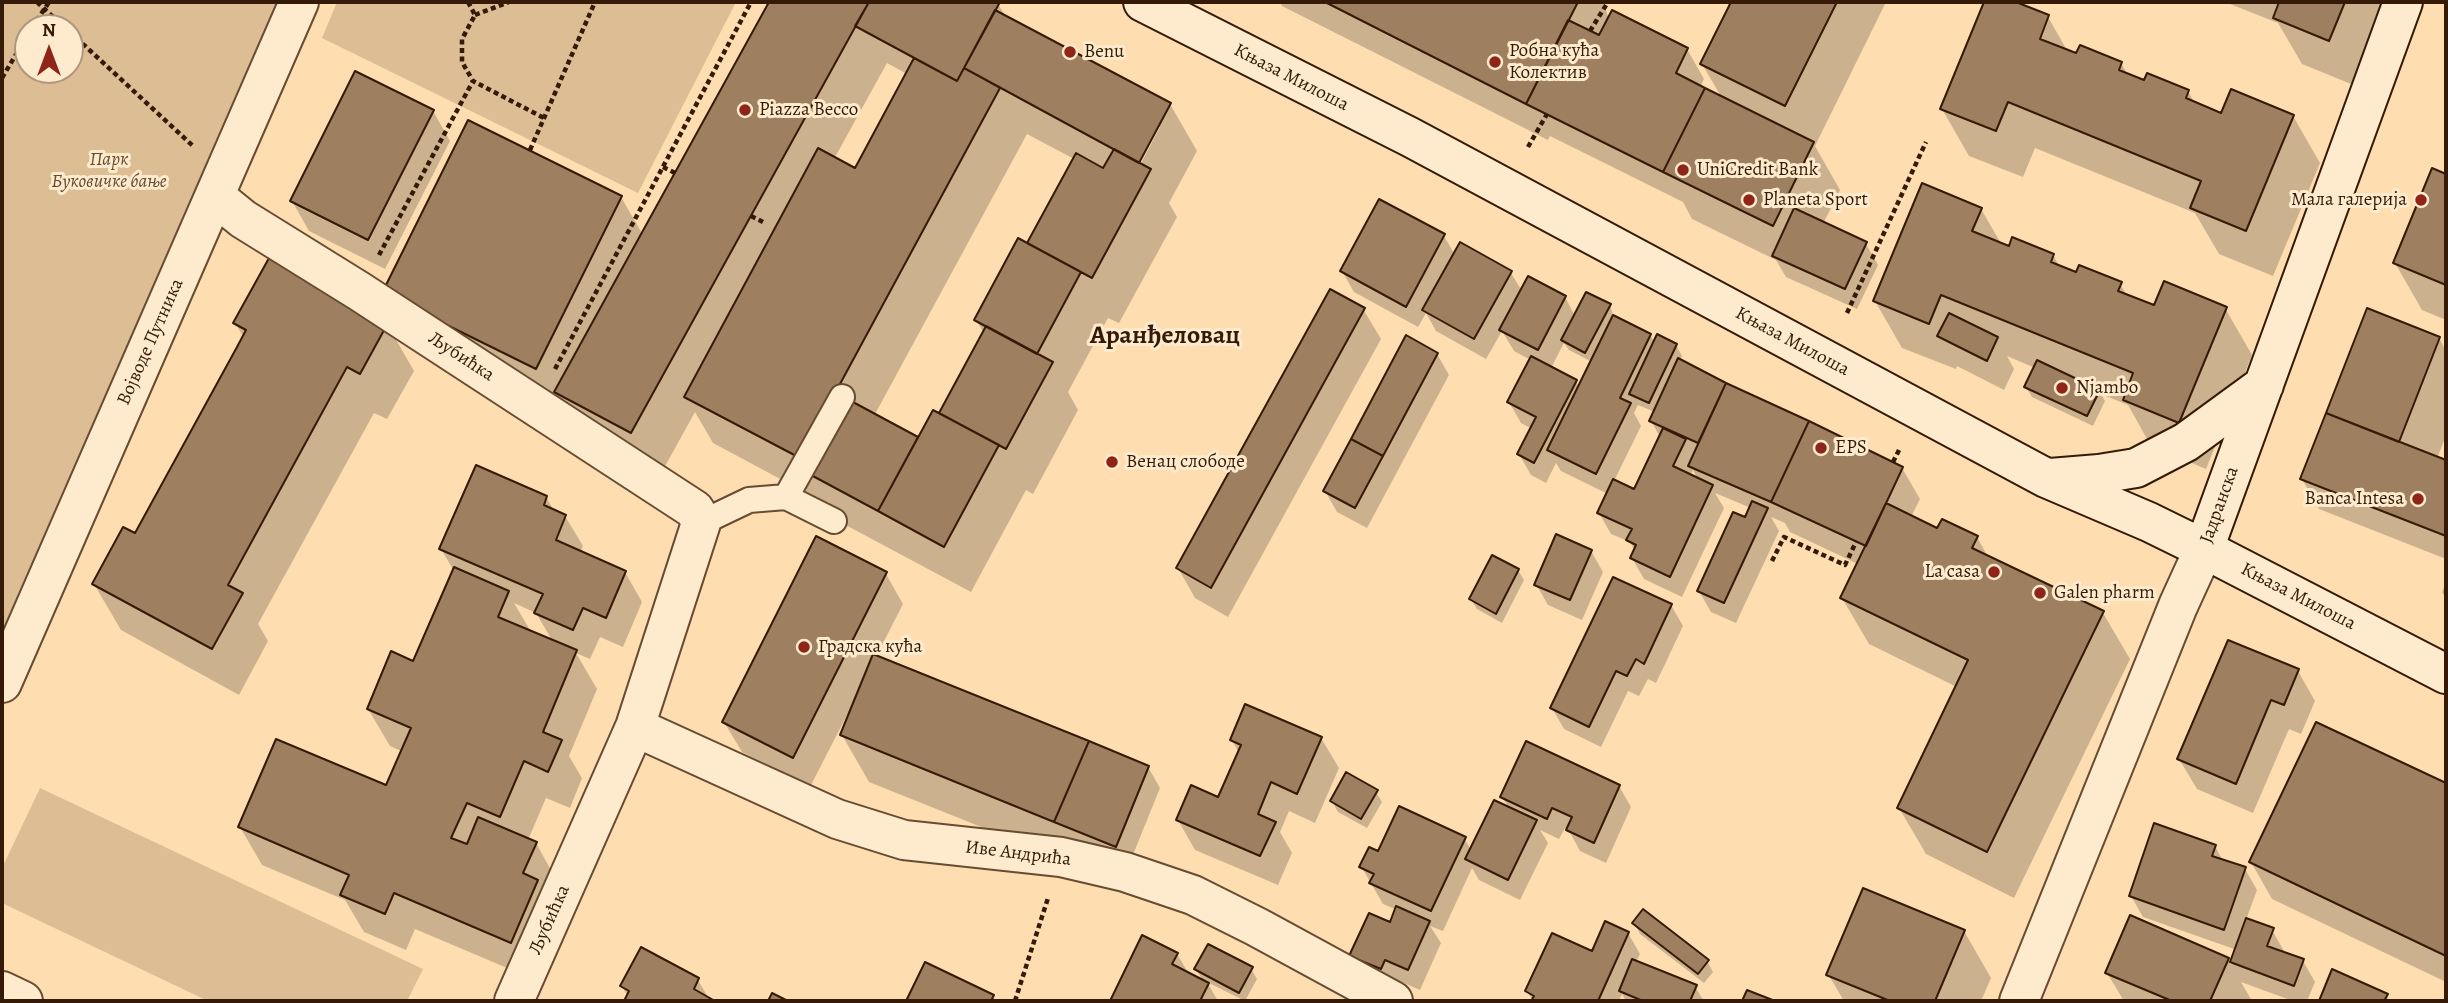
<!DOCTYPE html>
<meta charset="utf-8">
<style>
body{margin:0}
#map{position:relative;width:2448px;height:1003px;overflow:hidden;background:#fedeb1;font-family:Alegreya,serif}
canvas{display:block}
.frame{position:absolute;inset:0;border:4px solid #351a08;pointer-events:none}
.north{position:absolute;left:14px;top:14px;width:70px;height:70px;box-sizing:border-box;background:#feeacc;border:2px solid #ae977e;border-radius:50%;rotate:0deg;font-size:19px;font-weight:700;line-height:28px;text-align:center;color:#351a08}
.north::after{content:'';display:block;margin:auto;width:24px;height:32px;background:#8f2418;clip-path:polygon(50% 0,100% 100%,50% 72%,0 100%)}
</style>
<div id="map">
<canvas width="2448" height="1003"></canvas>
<div class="frame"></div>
<div class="north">N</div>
</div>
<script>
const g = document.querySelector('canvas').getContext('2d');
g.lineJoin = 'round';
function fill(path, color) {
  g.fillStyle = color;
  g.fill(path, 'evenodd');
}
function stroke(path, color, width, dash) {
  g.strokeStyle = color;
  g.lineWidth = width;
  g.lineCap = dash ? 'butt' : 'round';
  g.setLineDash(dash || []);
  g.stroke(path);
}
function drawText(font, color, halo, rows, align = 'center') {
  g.font = font + ' Alegreya,serif';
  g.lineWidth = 6;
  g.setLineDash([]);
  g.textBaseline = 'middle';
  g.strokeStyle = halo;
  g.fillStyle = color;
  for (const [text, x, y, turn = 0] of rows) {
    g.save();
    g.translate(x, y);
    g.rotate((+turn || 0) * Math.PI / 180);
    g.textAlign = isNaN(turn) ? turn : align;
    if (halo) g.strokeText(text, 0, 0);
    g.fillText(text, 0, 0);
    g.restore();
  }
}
fill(new Path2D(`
 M2 2H298L2 685ZM28 28H70V70H28Z
 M337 2H736L638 193 322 38Z
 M40 788 423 969 407 1001H208L2 903V868Z`), '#dcbd94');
fill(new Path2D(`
 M771 2H995L998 4 1006 17 1170 104 1197 151 1169 203 1177 217 1119 323 1108 318 1068 392 1078 410 1033 494 1026 490 971 592 840 522 828 501 827 504 713 443 695 412 658 479 411 340 621 197 643 235ZM887 63 907 74 856 170 834 159ZM1156 127H1160L1137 171 1133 169ZM1027 134 1074 159 1028 245 976 320 984 333 939 415 919 440 874 416Z
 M1280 2H1603L1609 19 1687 49 1704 79 1700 88 1722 98 1702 64 1733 2H1886L1815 146 1840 190 1823 224 1866 244 1878 265 1857 309 1786 277 1776 260 1692 219 1683 202 1550 136 1548 140 1282 6Z
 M1986 2H2011L2048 17 2068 52 2121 63 2128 75 2145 82 2188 91 2195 104 2222 115 2293 116 2320 163 2273 276 2219 254 2195 213 2035 148 2023 177 1969 156 1942 109Z
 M2225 2H2391L2356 86 2302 64 2278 23Z
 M433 111 450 141 385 269 309 231 292 201Z
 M2433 170 2446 175V320L2422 310 2395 263Z
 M1981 209 2002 245 2053 255 2060 267 2077 274 2120 284 2128 297 2155 308H2225L2252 355 2206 469 2151 446 2128 405 2101 394 2105 401 2093 426 2032 397 2026 387 2035 368 2007 356 2014 369 2004 390 1957 366 1956 369 1902 348 1875 301Z
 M1444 236 1455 255 1461 245 1511 273 1522 291 1565 297 1575 316 1610 305 1614 318 1650 335 1655 343 1676 345 1682 356 1679 361 1902 468 1920 499 1911 517 1938 530 1977 537 1988 557 2103 613 2130 659 2014 898 1926 854 1899 808 1957 687 1869 644 1842 598 1858 564 1790 532 1785 523 1771 517 1779 531 1736 623 1711 612 1699 591 1751 508 1715 493 1724 508 1682 597 1644 579 1632 558 1635 551 1630 542 1611 534 1599 513 1608 494 1561 471 1556 463 1546 483 1531 475 1519 454 1532 429 1521 423 1509 402 1531 360 1514 351 1502 331 1486 359 1436 331 1426 313 1418 327 1354 292 1342 271ZM1564 343 1569 350 1592 362 1579 388 1576 381 1551 368ZM1638 405 1655 412 1651 421 1660 437 1635 491 1614 481 1641 426 1634 413ZM1693 470 1698 480 1690 476Z
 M1363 309 1381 339 1228 617 1195 598 1178 568Z
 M235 323 387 324 414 371 387 419 374 413 258 624 268 641 239 695 121 630 94 584 136 535 244 338Z
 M2439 338 2446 351V435L2437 459 2446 462V559L2319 509 2302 479Z
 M1437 354 1449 375 1367 528 1337 512 1325 491Z
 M546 497 554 511 565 516 583 546 580 553 625 572 642 602 623 647 600 637 590 659 576 653 597 689 569 756 582 778 570 808 546 798 528 840 536 843 557 881 533 979 415 929 406 950 364 932 345 900 262 865 240 827 387 788 403 752 390 746 368 709 414 663 454 571 441 549ZM514 603 536 613 553 642 529 632 530 630Z
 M1591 551 1603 572 1582 620 1548 605 1536 584Z
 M1518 570 1524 580 1502 623 1477 609 1471 599Z
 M886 574 903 604 876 657 1148 767 1160 788 1128 867H1081L869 782 842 735 850 714 848 713 810 787 742 752 724 722Z
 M2446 583V599L2442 592Z
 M1671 605 1683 626 1656 683 1648 679 1639 696 1628 691 1601 747 1564 729 1552 708Z
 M2298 671 2315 701 2301 734 2289 729 2253 813 2197 789 2179 759Z
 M2317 724 2446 785V982L2272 899 2251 862Z
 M1321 738 1339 768 1315 823 1289 811 1280 832 1292 853 1278 885 1195 850 1178 820 1219 799 1239 753 1232 740Z
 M1619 786 1631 807 1606 863 1580 851 1568 829 1565 828 1559 839 1540 830 1548 843 1520 900 1479 880 1472 868 1443 931 1430 926 1441 943 1420 990 1397 980 1393 989 1351 956 1390 925 1397 910 1383 904 1361 866 1378 853 1464 838 1471 850 1510 809 1502 797Z
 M1376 792 1382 802 1367 828 1338 812 1332 801Z
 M2215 846 2223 861 2245 869 2257 890 2246 920 2272 930 2284 951 2283 954 2303 961 2315 982 2307 1001H2293L2241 982 2252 1001H2124L2107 973 2228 959 2231 965 2237 950 2143 917 2131 896Z
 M1634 923 1707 961 1713 972 1704 983 1640 934Z
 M1964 931 1991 978 1981 1001H1844L1828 974Z
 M1628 933 1640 954 1636 962 1695 987 1704 1001H1626L1622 994 1619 1001H1533L1527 991Z
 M1143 938 1177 954 1189 974 1203 981 1196 969H1251L1257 979 1245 1001 1207 982 1218 1001H1112Z
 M925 965 993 996 996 1001H908Z
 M2333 972 2386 996 2390 1001H2321Z
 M698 980 709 999 714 1001H626L628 997 622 986Z`), '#0003');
const building = new Path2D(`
 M769 2H869L631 433 554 392Z
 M869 2H1000L957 81 855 26Z
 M1325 2H1578L1526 104Z
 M1731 2H1837L1785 106 1700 64Z
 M1984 2H2016L2049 15 2040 39 2076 53 2080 45 2122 62 2119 70 2144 80 2147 73 2189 90 2186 98 2221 113 2231 89 2294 115 2246 231 2190 208 2201 181 2008 102 1996 131 1940 109Z
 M2279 2H2345L2329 41 2273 18Z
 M995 10 1171 103 1139 163 964 68Z
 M1612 10 1688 48 1676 73 1705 88 1663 172 1526 104 1568 20 1599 35Z
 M914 58 957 81 964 68 1000 88 800 458 684 397 818 148 855 168Z
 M355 71 434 110 368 240 290 201Z
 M1705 88 1814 142 1773 226 1663 172Z
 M468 120 622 196 536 369 382 293Z
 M1114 149 1151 169 1092 278 1027 243 1076 153 1103 168Z
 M2432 168 2446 174V285L2393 263Z
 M1922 183 1982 208 1972 231 2009 246 2012 237 2054 254 2051 262 2076 272 2079 265 2122 282 2118 291 2154 305 2164 281 2227 307 2179 423 2123 400 2133 373 1941 295 1929 324 1873 301Z
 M1379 199 1445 234 1406 307 1340 271Z
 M1794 208 1867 242 1845 289 1772 256Z
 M1018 238 1081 272 1037 354 974 320Z
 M1460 242 1512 271 1474 339 1422 310Z
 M269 258 388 323 360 374 347 367 228 585 243 593 212 649 92 584 123 527 135 533 237 347 246 330 233 323Z
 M1528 276 1566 296 1538 350 1499 330Z
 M1330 289 1365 308 1211 588 1176 568Z
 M1586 292 1611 304 1585 353 1561 340Z
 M2367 308 2440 337 2399 442 2326 413Z
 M1949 313 1998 337 1987 361 1937 336Z
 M1613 315 1651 334 1620 398 1631 403 1596 474 1547 450Z
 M986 326 1053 362 1006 449 939 413Z
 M1657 334 1677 344 1649 403 1629 394Z
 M1406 335 1438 353 1383 456 1351 439Z
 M1531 356 1577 380 1534 463 1517 454 1536 417 1507 402Z
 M1678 358 1726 383 1698 443 1649 421Z
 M2037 360 2100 390 2087 416 2024 387Z
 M1726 383 1809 421 1771 502 1688 466Z
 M851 401 918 437 878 511 811 475Z
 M933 410 999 445 944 547 878 511Z
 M2326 413 2446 460V536L2300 479Z
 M1809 421 1903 467 1866 546 1771 502Z
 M1663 428 1686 439 1673 466 1713 485 1670 577 1630 558 1636 545 1626 540 1632 529 1597 513 1613 479 1634 489Z
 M1351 439 1383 456 1355 508 1323 491Z
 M476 465 547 496 544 505 566 515 556 540 626 571 606 618 583 608 573 630 534 613 543 594 439 549Z
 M1752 501 1768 508 1724 603 1697 591 1733 512 1745 517Z
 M1886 503 1937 528 1942 519 1978 536 1972 548 2104 611 1987 852 1897 808 1968 660 1840 598Z
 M1556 534 1592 550 1570 600 1534 585Z
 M816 536 887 572 793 758 722 722Z
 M1492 555 1519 569 1496 614 1469 599Z
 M454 567 509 591 498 617 577 650 543 732 562 740 548 772 524 761 500 817 467 803 451 838 467 844 478 817 537 842 523 873 538 880 511 943 394 893 385 914 340 895 349 875 238 827 276 739 386 785 411 728 367 709 391 651 413 661Z
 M1613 577 1672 604 1644 664 1636 659 1627 676 1616 671 1589 727 1550 708Z
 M2228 640 2299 669 2284 705 2271 700 2236 784 2177 759Z
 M873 654 1089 741 1054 822 840 735Z
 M1245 704 1322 737 1297 794 1271 782 1258 814 1276 822 1260 856 1176 820 1191 785 1218 797 1241 745 1230 740Z
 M2316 722 2446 783V956L2249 862Z
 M1089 741 1149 766 1116 847 1054 822Z
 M1526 741 1620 785 1594 843 1566 830 1572 817 1552 808 1547 819 1500 797Z
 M1346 772 1378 790 1361 819 1330 801Z
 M1494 800 1537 820 1508 880 1465 859Z
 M1399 806 1466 837 1431 911 1369 883 1374 874 1359 867 1369 847 1378 851Z
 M2154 823 2216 845 2212 856 2246 867 2224 930 2129 896Z
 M1863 888 1965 930 1935 1001H1890L1826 975Z
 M1396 906 1430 921 1408 970 1385 960 1381 969 1349 956 1369 913 1390 922Z
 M1643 909 1709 960 1698 974 1632 923Z
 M2130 915 2229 958 2210 1001H2172L2105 973Z
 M2246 918 2274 928 2267 946 2304 959 2294 986 2230 962Z
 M1605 921 1629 932 1598 1001H1531L1534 996 1525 991 1552 933 1592 951Z
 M1142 935 1178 953 1172 964 1209 983 1200 1001H1110Z
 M1208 944 1253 967 1239 993 1194 969Z
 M641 947 699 978 694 989 715 1001H624L629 991 620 986Z
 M1632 959 1697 985 1690 1001H1643L1619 991Z
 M925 962 994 995 991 1001H906Z
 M2332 969 2388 994 2384 1001H2319Z
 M1747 990 1775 1001H1742Z
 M772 993 788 1001H768Z`);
fill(building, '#9e8060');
stroke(building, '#351a08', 2);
const lane = new Path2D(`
 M786 497 842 397
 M701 523 749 500 786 497 834 521`);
const street = new Path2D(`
 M216 197 243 219 359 291 695 510 701 523 635 727 514 1001
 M2 683 299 2
 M635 727 837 819 904 840 1061 857 1125 872 1193 895 1257 927 1393 1001
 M2 991 23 1001
 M2019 1001 2178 606 2204 549`);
const secondary = new Path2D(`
 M1143 2 1410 137 2046 478 2149 522 2204 549 2446 674
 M2050 478 2099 474 2136 468 2186 442 2264 385
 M2204 549 2403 2`);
stroke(lane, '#674b32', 28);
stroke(street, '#674b32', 42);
stroke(secondary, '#351a08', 42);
stroke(new Path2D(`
 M37 2 65 28
 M468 2 475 15 462 39V62L473 81 544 118
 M475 15 509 2
 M32 28 49 2
 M1590 31 1608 2
 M70 32 193 146
 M2 78 28 34
 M1528 147 1547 114
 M530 150 595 2
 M663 167 675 173
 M751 216 763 222
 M379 255 473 81
 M1847 313 1926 142
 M555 369 751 2
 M1893 462 1900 448
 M1772 561 1784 537 1845 565 1856 542
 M1015 1001 1048 898`), '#351a08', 4.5, [5, 3.5]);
stroke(lane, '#feeacc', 24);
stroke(street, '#feeacc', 38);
stroke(secondary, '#feeacc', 38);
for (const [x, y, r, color] of [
 [1070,52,7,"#8f2418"],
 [1495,62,7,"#8f2418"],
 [745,110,7,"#8f2418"],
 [1683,170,7,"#8f2418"],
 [1749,200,7,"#8f2418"],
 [2421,200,7,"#8f2418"],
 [2062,388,7,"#8f2418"],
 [1821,448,7,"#8f2418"],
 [1112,462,7,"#8f2418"],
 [2418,499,7,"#8f2418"],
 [1994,572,7,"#8f2418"],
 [2040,593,7,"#8f2418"],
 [804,647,7,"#8f2418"]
]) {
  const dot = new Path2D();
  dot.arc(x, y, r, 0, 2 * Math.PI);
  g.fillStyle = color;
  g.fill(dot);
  stroke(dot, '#feeacc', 2.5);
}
drawText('19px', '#351a08', '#feeacc', [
 ["Робна кућа",1509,51],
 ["Колектив",1509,73],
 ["Benu",1084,52],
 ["Piazza Becco",759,110],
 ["UniCredit Bank",1697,170],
 ["Planeta Sport",1763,200],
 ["Мала галерија",2407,200,"right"],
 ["Njambo",2076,388],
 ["EPS",1835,448],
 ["Венац слободе",1126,462],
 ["Banca Intesa",2404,499,"right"],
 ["La casa",1980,572,"right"],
 ["Galen pharm",2054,593],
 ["Градска кућа",818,647]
], 'left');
drawText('19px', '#351a08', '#feeacc', [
 ["Књаза Милоша",1291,78,27],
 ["Војводе Путника",151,342,-66],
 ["Књаза Милоша",1792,342,28],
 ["Љубићка",461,357,33],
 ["Јадранска",2220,505,-70],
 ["Књаза Милоша",2298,597,27],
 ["Иве Андрића",1018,854,7],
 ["Љубићка",550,920,-66]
]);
drawText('italic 19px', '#674b32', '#feeacc', [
 ["Парк",109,160],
 ["Буковичке бање",109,182]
]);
drawText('bold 26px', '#351a08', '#feeacc', [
 ["Аранђеловац",1165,337]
]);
</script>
